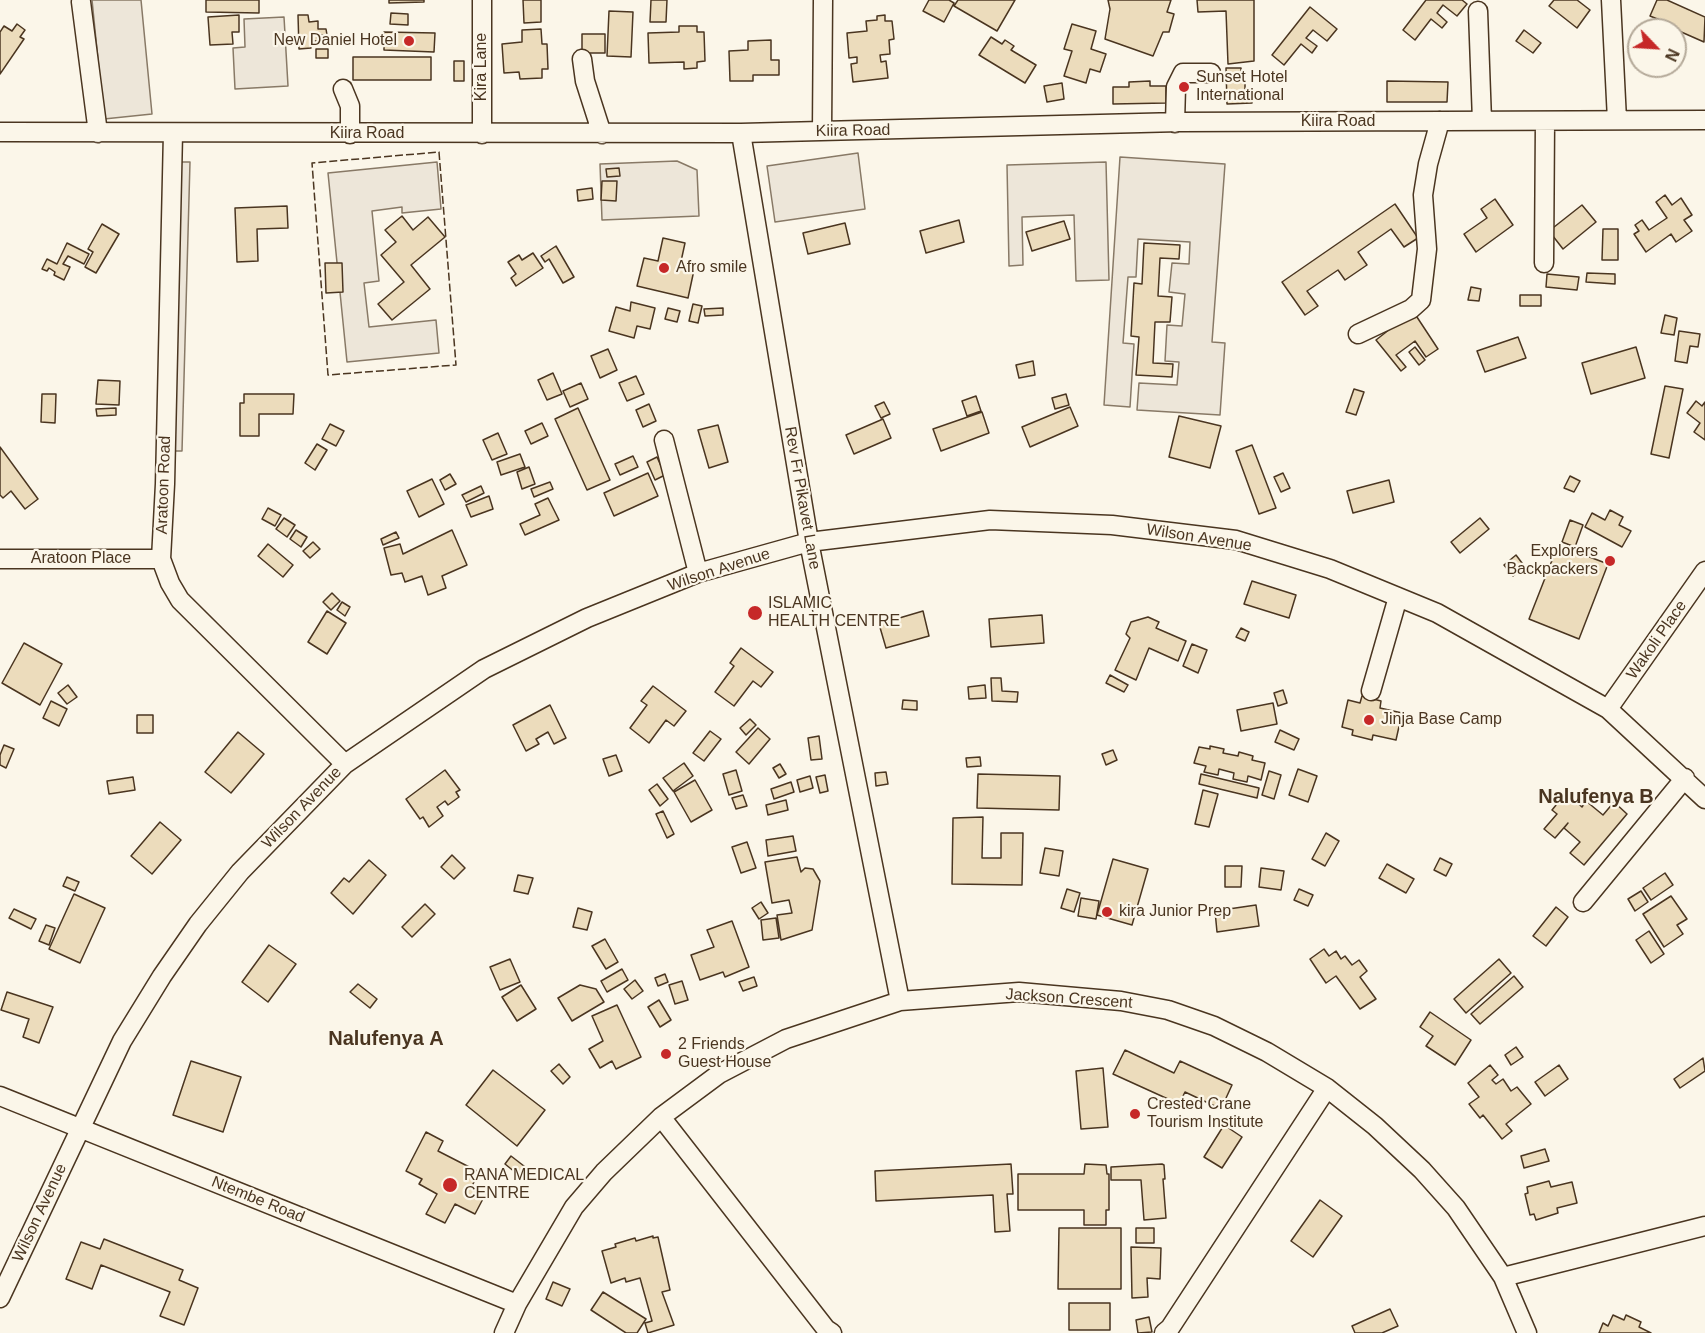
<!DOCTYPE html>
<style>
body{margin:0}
#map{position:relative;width:1705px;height:1333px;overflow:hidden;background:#fbf6e9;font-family:Arial,sans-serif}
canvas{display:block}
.north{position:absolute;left:1627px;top:18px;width:60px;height:60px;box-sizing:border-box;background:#fbf6e9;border:2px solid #b4a999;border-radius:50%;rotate:115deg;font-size:16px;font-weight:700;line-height:24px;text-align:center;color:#4a3520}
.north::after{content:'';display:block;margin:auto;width:21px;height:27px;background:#c62828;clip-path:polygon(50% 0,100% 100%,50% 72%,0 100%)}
</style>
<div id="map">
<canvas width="1705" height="1333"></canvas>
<div class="north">N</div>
</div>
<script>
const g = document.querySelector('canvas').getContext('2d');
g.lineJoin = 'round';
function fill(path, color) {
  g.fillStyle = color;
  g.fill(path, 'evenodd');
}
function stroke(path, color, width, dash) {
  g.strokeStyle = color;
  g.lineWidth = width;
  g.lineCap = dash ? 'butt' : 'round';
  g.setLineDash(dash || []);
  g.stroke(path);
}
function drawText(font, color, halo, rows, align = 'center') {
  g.font = font + ' Arial,sans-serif';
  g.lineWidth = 4.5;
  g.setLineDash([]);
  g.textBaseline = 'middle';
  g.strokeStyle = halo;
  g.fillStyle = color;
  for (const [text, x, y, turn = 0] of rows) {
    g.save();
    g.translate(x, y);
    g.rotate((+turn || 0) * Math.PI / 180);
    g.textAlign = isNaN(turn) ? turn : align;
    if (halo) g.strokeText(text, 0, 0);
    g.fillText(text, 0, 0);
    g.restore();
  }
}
const green = new Path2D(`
 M92 0H141L152 114 104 119Z
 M284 17 288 86 235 89 233 48 245 47 244 19Z
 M858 153 865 209 775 222 767 166Z
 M1120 157 1225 164 1212 342 1225 343 1220 415 1137 410 1139 383 1177 385 1179 362 1165 361 1167 325 1182 326 1185 294 1169 292 1172 263 1189 264 1190 242 1138 239 1136 277H1128L1123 343 1134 344 1130 407 1104 405Z
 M677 161 697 170 699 216 602 220 600 164Z
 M181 162H190L182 451H172Z
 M437 162 441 209 402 213V207L372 211 379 281 364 283 369 327 436 320 439 353 347 362 328 173Z
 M1106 162 1109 280 1076 281 1074 215 1022 217 1023 265 1009 266 1007 165Z`);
fill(green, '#ede6d9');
stroke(green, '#887966', 1.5);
const building = new Path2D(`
 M206 0H259V13L206 12Z
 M389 0H424V2L389 3Z
 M523 0H541V22L524 23Z
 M651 0H667L666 22H650Z
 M929 0H949L954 3 944 22 923 11Z
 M958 0H1015L997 31 954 6Z
 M1108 0H1171L1167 12 1174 14 1169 32H1163L1153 56 1105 39 1110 9Z
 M1197 0H1254V61L1228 64 1226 11 1198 12Z
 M1426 0H1462L1467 4 1457 16 1443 5 1437 13 1447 22 1442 28 1431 19 1415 40 1403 30Z
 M1554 0H1577L1590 10 1577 28 1549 6Z
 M1657 0H1667L1705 17 1704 42 1679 31 1675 41V30H1655L1660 20 1650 16Z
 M1310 7 1337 29 1327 41 1313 30 1306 38 1317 46 1312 53 1301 44 1284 65 1272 55Z
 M609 11 633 12 631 57 607 56Z
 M391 13 408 14V25L390 24Z
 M239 15V32H232L233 44 210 45 208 17Z
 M298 15H308L309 22 318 21V29H326L327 35H317L318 41H311V48L299 49Z
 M885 15V21H892L894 39 889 40 890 54 880 55 881 62 886 61 888 78 853 82 851 64 857 63V57L849 58 847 33 867 31 866 21 877 20V16Z
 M17 24 25 30 20 37 24 39 0 74V32L4 26 12 31Z
 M1072 24 1096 31 1091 49 1106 54 1100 72 1090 69 1086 83 1064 76 1072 51 1064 49Z
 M679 26H697V32H704L705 61 697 62V68L684 69V62L649 63 648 33 679 32Z
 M541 29 542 44H547L548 69H542V78L520 79 519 72 504 73 502 44 522 42V30Z
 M1524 30 1541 43 1533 53 1516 41Z
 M384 32 435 33 434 52 384 50Z
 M582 34H605V53H582Z
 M991 37 1002 44 1005 40 1014 46 1011 50 1036 65 1025 83 979 55Z
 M771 40V60H779V75H753V81H730L729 51 748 50V41Z
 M316 49H328V58H316Z
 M353 57H431V80H353Z
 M454 61H464V81H454Z
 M1226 68H1241V79L1245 78V90H1252V103L1227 104Z
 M1150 81V86H1166V103L1113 104V87H1129V82Z
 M1387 81 1448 82 1447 102H1387Z
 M1062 83 1064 99 1047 102 1044 86Z
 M619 168 620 176 607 177 606 169Z
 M602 181H617L616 201 601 200Z
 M592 188 593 199 578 201 577 190Z
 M1665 195 1672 205 1681 198 1692 215 1684 220 1692 231 1676 242 1671 234 1646 252 1634 234 1639 231 1635 225 1642 220 1649 230 1667 218 1656 202Z
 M1495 199 1513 225 1476 252 1464 234 1487 218 1481 209Z
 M1395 204 1418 238 1404 247 1391 229 1358 252 1367 265 1345 280 1338 270 1307 291 1318 306 1305 315 1282 282Z
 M1582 205 1596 222 1563 249 1549 231Z
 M287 206 288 228 257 229 258 261 237 262 235 208Z
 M402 216 413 230 428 217 445 237 411 265 430 289 392 320 378 304 404 282 381 255 396 242 385 230Z
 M959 220 964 242 926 253 920 231Z
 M1064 221 1070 239 1032 251 1026 232Z
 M845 223 850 244 808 254 803 233Z
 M102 224 119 234 96 273 85 267 93 252 88 249Z
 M1603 229H1618V260H1602Z
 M663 238 685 243 680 266 694 270 688 298 637 286 644 258 658 261Z
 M67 243 89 254 84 264 68 256 63 264 70 267 64 280 54 275 55 272 49 268 47 271 42 269 47 259 57 264Z
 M1144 243 1180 245 1179 259 1160 258 1158 296 1172 297 1170 322H1155L1153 363 1173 364 1172 377 1136 375 1139 337 1131 336 1134 283 1142 284Z
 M556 246 574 277 563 283 549 259 545 262 541 256Z
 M533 253 543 268 516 286 511 278 516 274 508 262 519 255 522 260Z
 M325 263H342L343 292 326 293Z
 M1587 273 1615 274V284L1586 282Z
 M1547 274 1579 277 1577 290 1546 287Z
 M1471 287 1481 289 1479 301 1468 300Z
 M1520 295H1541V306H1520Z
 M631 302 655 308 650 329 637 326 634 338 609 331 616 307 630 311Z
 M693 304 702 306 698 323 689 321Z
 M668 308 680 311 677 322 665 319Z
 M723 308V315L705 316 704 309Z
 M1413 311 1438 349 1426 357 1415 341 1396 355 1406 367 1401 371 1376 340Z
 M1665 315 1677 318 1674 335 1661 333Z
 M1679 331 1700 334 1698 347 1690 346 1687 363 1675 361Z
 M1518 337 1526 358 1485 372 1477 351Z
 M1415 347 1425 360 1419 365 1409 352Z
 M1636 347 1645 378 1591 394 1582 363Z
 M608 349 617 370 600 378 591 356Z
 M1033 361 1035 375 1019 378 1016 365Z
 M553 373 562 394 547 400 538 380Z
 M636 376 644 394 627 401 619 383Z
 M98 380 120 381 119 405 96 404Z
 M581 383 588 399 570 407 563 391Z
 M1665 386 1683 389 1669 458 1651 454Z
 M1354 389 1364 392 1356 415 1346 412Z
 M42 394H56L55 423 41 422Z
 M244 394H294L293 414H259V436H240V403H244Z
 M1066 394 1069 405 1055 409 1052 398Z
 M976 396 981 411 967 416 962 401Z
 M1696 401 1702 406 1705 402V440L1694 432 1700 423 1687 413Z
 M884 402 890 414 881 418 875 406Z
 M649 404 656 421 643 427 636 410Z
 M1070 407 1078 426 1030 447 1022 427Z
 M116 408V415L97 416 96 409Z
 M578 408 610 480 587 490 555 419Z
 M982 412 989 433 941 451 933 429Z
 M1179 416 1221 426 1210 468 1169 457Z
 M883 419 891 438 854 454 846 435Z
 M542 423 548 436 531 444 525 431Z
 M330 424 344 431 336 446 322 439Z
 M718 425 728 462 709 468 698 430Z
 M498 433 507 454 492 460 483 440Z
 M317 444 327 450 315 470 305 463Z
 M1252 445 1276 508 1259 514 1236 451Z
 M0 447 38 499 25 509 11 491 3 498 0 495Z
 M520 454 525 467 501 475 497 462Z
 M633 456 638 467 620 475 615 464Z
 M657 457 665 475 655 480 647 462Z
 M529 467 535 484 522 489 517 472Z
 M648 473 658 496 614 516 604 493Z
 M1283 473 1290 488 1281 492 1274 477Z
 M450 474 456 484 445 490 440 480Z
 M1570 476 1580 481 1574 492 1564 488Z
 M432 479 444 504 419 517 407 491Z
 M1389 480 1394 502 1353 513 1347 491Z
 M550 482 553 489 534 497 531 489Z
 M481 486 484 493 466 502 462 495Z
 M489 496 493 509 471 517 466 505Z
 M548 498 559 520 525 535 520 524 540 515 535 504Z
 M268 508 281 515 275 526 262 519Z
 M1610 510 1623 517 1619 525 1631 531 1622 547 1585 527 1592 513 1605 520Z
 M284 518 295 525 287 537 276 529Z
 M1480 518 1489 529 1460 553 1451 542Z
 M1570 520 1583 525 1575 547 1562 542Z
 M296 530 307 537 301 547 290 539Z
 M452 530 467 565 442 576 446 588 428 595 422 576 405 582 402 573 391 575 384 548 400 544 403 554Z
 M396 532 399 538 383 545 381 539Z
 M313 542 320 549 310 558 303 551Z
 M268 544 293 565 283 577 258 556Z
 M1558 545 1608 564 1579 639 1529 619Z
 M1516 555 1525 567 1513 576 1504 565Z
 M1252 581 1296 595 1289 618 1244 604Z
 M332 593 340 601 331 610 323 602Z
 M342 602 350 607 345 616 337 610Z
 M327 611 346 623 327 654 308 642Z
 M923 611 929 636 886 648 879 624Z
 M1042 615 1044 643 991 647 989 619Z
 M1148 617 1159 622 1156 628 1186 641 1178 661 1149 648 1136 680 1115 670 1130 638 1126 634 1131 622Z
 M1241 628 1249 632 1245 641 1236 637Z
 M24 643 62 664 40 705 2 683Z
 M1192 644 1207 650 1198 673 1183 666Z
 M741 648 773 672 761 687 753 681 734 706 715 692 734 666 730 663Z
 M1110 675 1128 685 1124 692 1106 683Z
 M991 678H1001L1002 691 1018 692 1017 702 992 701Z
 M68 685 77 697 67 704 58 693Z
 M985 685 986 698 969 699 968 687Z
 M653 686 686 711 674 726 666 720 649 743 630 728 647 705 641 701Z
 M1283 690 1287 703 1278 706 1274 693Z
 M1362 696 1381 701 1380 708 1402 713 1396 740 1373 735 1372 740 1352 735 1353 730 1342 727 1348 700 1360 703Z
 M903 700 917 701V710L902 709Z
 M51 701 67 709 59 726 43 718Z
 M1273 703 1277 724 1241 731 1237 710Z
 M550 705 566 738 554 744 548 732 536 739 539 744 526 751 513 725Z
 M137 715H153V733H137Z
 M750 719 756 725 746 735 740 728Z
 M758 728 770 739 749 764 736 752Z
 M1280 730 1299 739 1294 750 1275 742Z
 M710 731 721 739 704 761 693 753Z
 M238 732 264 754 231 793 205 772Z
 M819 736 822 759 811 760 808 738Z
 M4 745 14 749 6 768 0 765V755Z
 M1210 746 1224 749 1223 753 1238 756 1239 752 1253 756 1252 760 1265 763 1261 780 1248 776 1247 782 1233 779 1234 773 1219 769 1218 775 1204 772 1206 766 1194 763 1199 747 1210 749Z
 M1113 750 1117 760 1106 765 1102 754Z
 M616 755 622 771 609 776 603 759Z
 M980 757 981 766 967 767 966 758Z
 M684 763 693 776 673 791 663 778Z
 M780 764 786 774 779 778 773 768Z
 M1298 769 1317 776 1308 802 1289 795Z
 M445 770 460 790 456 792 459 797 448 805 445 801 437 807 443 816 429 827 423 817 420 819 406 799Z
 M736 770 742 791 729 795 723 774Z
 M1269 771 1281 775 1274 799 1262 795Z
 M886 772 888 784 876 786 875 773Z
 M978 774 1060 776 1059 810 977 808Z
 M1201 774 1259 788 1257 798 1199 784Z
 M825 775 828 791 820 793 816 777Z
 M810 776 813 788 800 792 797 780Z
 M133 777 135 790 109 794 107 781Z
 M695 780 712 810 691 822 674 792Z
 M791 782 794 792 774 799 771 789Z
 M657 784 668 799 660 806 649 790Z
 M1203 790 1218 794 1209 827 1195 824Z
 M1566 793 1582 807 1586 801 1603 815 1614 802 1627 814 1584 865 1570 853 1580 842 1564 828 1568 823 1555 838 1544 829 1557 814 1552 810Z
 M743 795 747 806 736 809 732 798Z
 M786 800 788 810 768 815 766 805Z
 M663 811 674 834 667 838 656 814Z
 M983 817 982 858H1001V833H1023L1022 885 952 884 953 818Z
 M160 822 181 840 152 874 131 856Z
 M1326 833 1339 841 1325 866 1312 859Z
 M793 836 796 851 768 856 766 840Z
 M747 842 756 868 741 873 732 847Z
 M1045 848 1063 851 1059 876 1040 873Z
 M452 855 465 868 454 879 441 867Z
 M797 857 801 872 805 868 813 869 820 881 812 930 781 940 777 915 792 913 789 900 772 903 765 862Z
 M1440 858 1452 864 1446 876 1434 870Z
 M1113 859 1148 869 1132 925 1097 915Z
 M369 860 386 875 353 914 331 893 344 878 349 882Z
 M1387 864 1414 879 1406 893 1379 878Z
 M1225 866H1242L1241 887H1225Z
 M1261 868 1284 871 1281 890 1259 887Z
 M1665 873 1673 885 1651 900 1643 888Z
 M518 875 533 878 528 894 514 891Z
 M67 877 79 882 75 891 63 886Z
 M1067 889 1080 893 1074 912 1061 908Z
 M1299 889 1313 895 1308 906 1294 900Z
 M1641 891 1648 902 1635 911 1628 899Z
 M74 894 105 908 80 963 49 949Z
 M1671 896 1687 919 1677 925 1683 934 1664 947 1643 914Z
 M1081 898 1099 901 1096 919 1078 916Z
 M761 902 768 913 759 919 752 908Z
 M425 904 435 914 412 937 402 927Z
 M1256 905 1259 926 1217 932 1215 911Z
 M1556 907 1568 917 1546 946 1533 936Z
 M578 908 592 912 587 930 573 927Z
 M14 909 36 919 31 929 9 918Z
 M776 918 779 938 763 940 761 920Z
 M732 921 749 967 725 977 723 972 700 980 691 955 714 947 707 930Z
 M46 925 55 928 49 945 39 941Z
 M1649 931 1664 954 1651 963 1636 940Z
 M605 939 618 962 606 969 592 946Z
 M269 945 296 964 268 1002 242 982Z
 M1324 949 1329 956 1336 951 1341 959 1345 956 1352 965 1359 960 1367 971 1360 977 1376 999 1360 1009 1336 976 1326 983 1310 959Z
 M510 959 520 982 500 990 490 967Z
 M1499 959 1511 973 1466 1013 1454 999Z
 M622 969 628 980 607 992 601 981Z
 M665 974 668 982 658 986 655 978Z
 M1514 976 1523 987 1480 1024 1471 1014Z
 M754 977 757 986 743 991 739 982Z
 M635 980 643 991 632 999 624 989Z
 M682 981 688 1000 675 1004 669 985Z
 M358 984 377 999 370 1008 350 992Z
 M521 985 536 1009 517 1021 502 997Z
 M580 985 596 989 604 1002 572 1021 558 998Z
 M7 992 53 1007 39 1043 23 1037 29 1019 1 1010Z
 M659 1000 671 1020 660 1027 648 1007Z
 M617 1005 641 1057 616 1069 612 1061 600 1068 589 1049 603 1041 592 1016Z
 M1430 1012 1471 1040 1455 1065 1426 1046 1433 1036 1420 1027Z
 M1516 1047 1523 1057 1511 1065 1505 1055Z
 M1125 1050 1174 1073 1180 1061 1232 1085 1221 1109 1185 1092 1179 1104 1113 1074Z
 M1703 1058 1705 1071 1680 1088 1674 1079Z
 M191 1061 241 1077 223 1132 173 1115Z
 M559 1064 570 1077 563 1084 551 1071Z
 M1490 1065 1498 1075 1492 1080 1496 1084 1503 1079 1511 1091 1517 1087 1531 1104 1506 1124 1512 1131 1502 1139 1483 1115 1480 1118 1469 1104 1479 1097 1468 1083Z
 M1559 1065 1568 1079 1545 1096 1535 1082Z
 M1103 1068 1108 1127 1081 1129 1076 1071Z
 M493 1070 545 1110 517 1146 466 1105Z
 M1224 1125 1242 1137 1222 1168 1204 1157Z
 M426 1132 443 1141 438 1151 479 1172 471 1188 485 1195 475 1214 455 1204 445 1223 426 1214 437 1194 419 1184 422 1179 406 1171Z
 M1545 1149 1549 1161 1524 1168 1521 1156Z
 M511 1156 533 1173 526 1181 505 1164Z
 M1011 1164 1013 1194H1007L1010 1231 995 1232 993 1195 876 1201 875 1171Z
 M1085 1164 1106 1165 1107 1174H1109V1210H1106V1225H1084V1210H1018V1174H1084Z
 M1162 1164 1164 1165 1165 1179H1163L1166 1218 1144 1220 1141 1180H1111V1167Z
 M1549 1181 1551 1187 1572 1182 1577 1203 1557 1208 1558 1213 1536 1220 1534 1214 1530 1215 1525 1194 1528 1193 1527 1187Z
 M1320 1200 1342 1216 1313 1257 1291 1241Z
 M1059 1228H1121V1289H1058Z
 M1136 1228H1154V1243H1136Z
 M653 1236V1238L658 1237 670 1290 662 1292 674 1325 648 1333 645 1323 652 1321 640 1278 626 1282 625 1278 611 1283 602 1251 616 1247 615 1244 635 1238 636 1241Z
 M104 1239 183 1270 179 1280 198 1288 184 1325 160 1316 170 1292 101 1265 92 1289 66 1279 81 1242 100 1249Z
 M1131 1247 1161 1248 1160 1279 1147 1278 1148 1297 1132 1298Z
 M553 1282 570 1289 562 1306 546 1299Z
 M603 1292 646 1319 637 1333H626L591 1310Z
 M1069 1303H1110V1330H1069Z
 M1390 1309 1398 1326 1382 1333H1355L1352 1326Z
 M1613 1315 1624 1320 1626 1315 1641 1322 1639 1327 1651 1333H1599L1603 1323 1608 1326Z
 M1149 1317 1152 1332 1138 1333 1136 1320Z`);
fill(building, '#ecdcbc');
stroke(building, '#4a3520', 1.5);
const minor = new Path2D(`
 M1611 0 1617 120
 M81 2 98 133
 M1478 11 1482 121
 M582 59 585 81 602 134
 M343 89 350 106V134
 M1175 123 1176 87 1183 73H1211
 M822 131 823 0
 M0 132 741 133 1180 122 1705 120
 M173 133 165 484 161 559 170 583 180 600 345 764
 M741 133 809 542 900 1001
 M482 134V0
 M1544 263 1545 121
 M1358 334 1411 309 1421 300 1427 249 1423 195 1428 164 1440 121
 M664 440 698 573
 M0 559H161
 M1371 691 1398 597
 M1608 709 1705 571
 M1583 902 1685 778
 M0 1096 517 1304
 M661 1117 826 1329 832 1333
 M1503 1277 1705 1226
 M0 1298 122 1041 162 976 198 924 240 872 345 764 484 669 587 618 698 573 809 542 990 520 1112 525 1236 540 1330 569 1437 613 1608 709 1705 799
 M504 1333 517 1304 574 1207 604 1172 661 1117 719 1074 786 1039 900 1001 1019 992 1121 1001 1168 1010 1214 1026 1267 1052 1327 1088 1375 1126 1422 1170 1456 1208 1503 1277 1527 1333
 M1164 1333 1170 1328 1327 1088`);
stroke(minor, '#4a3520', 21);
stroke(minor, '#fbf6e9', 18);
stroke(new Path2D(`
 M439 152 456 365 328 375 312 163Z`), '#4a3520', 1.5, [8, 3]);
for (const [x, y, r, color] of [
 [409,41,6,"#c62828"],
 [1184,87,6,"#c62828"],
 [664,268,6,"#c62828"],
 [1610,561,6,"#c62828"],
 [755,613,8,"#c62828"],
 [1369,720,6,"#c62828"],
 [1107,912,6,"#c62828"],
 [666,1054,6,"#c62828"],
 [1135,1114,6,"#c62828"],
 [450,1185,8,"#c62828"]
]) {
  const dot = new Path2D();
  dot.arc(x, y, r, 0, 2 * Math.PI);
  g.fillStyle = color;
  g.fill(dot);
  stroke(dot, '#fbf6e9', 2);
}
drawText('16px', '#4a3520', '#fbf6e9', [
 ["New Daniel Hotel",397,41,"right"],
 ["Sunset Hotel",1196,78],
 ["International",1196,96],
 ["Afro smile",676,268],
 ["Explorers",1598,552,"right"],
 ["Backpackers",1598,570,"right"],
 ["ISLAMIC",768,604],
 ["HEALTH CENTRE",768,622],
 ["Jinja Base Camp",1381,720],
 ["kira Junior Prep",1119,912],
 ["2 Friends",678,1045],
 ["Guest House",678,1063],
 ["Crested Crane",1147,1105],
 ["Tourism Institute",1147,1123],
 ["RANA MEDICAL",464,1176],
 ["CENTRE",464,1194]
], 'left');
drawText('16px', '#4a3520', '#fbf6e9', [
 ["Kira Lane",482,67,-90],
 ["Kiira Road",1338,122],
 ["Kiira Road",853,131,-1],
 ["Kiira Road",367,134],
 ["Aratoon Road",164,485,-88],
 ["Rev Fr Pikavet Lane",802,498,80],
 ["Wilson Avenue",1199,538,9],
 ["Aratoon Place",81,559],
 ["Wilson Avenue",719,570,-18],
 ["Wakoli Place",1657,640,-55],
 ["Wilson Avenue",302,808,-46],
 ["Jackson Crescent",1069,999,4],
 ["Ntembe Road",258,1200,22],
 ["Wilson Avenue",40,1213,-65]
]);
drawText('bold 20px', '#4a3520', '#fbf6e9', [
 ["Nalufenya B",1596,797],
 ["Nalufenya A",386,1039]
]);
</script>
